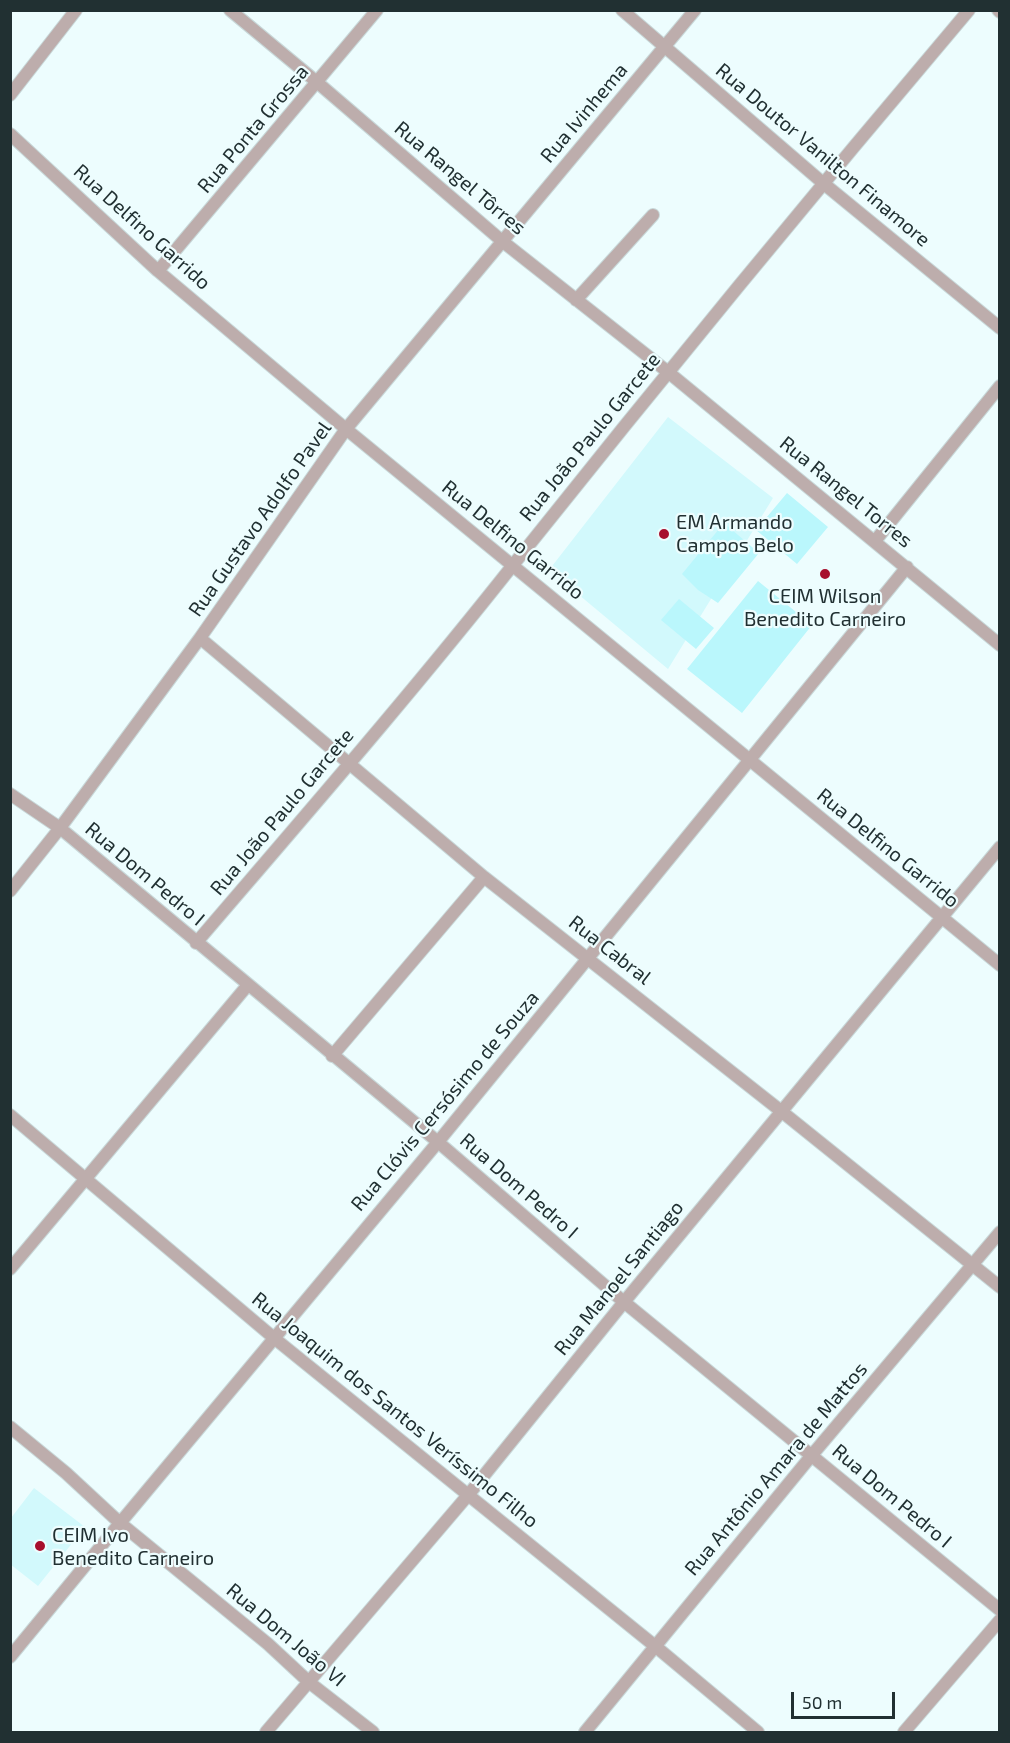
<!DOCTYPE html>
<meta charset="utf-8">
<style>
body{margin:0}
#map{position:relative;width:1010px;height:1743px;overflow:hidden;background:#edfdfe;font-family:"Exo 2",sans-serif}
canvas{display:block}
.frame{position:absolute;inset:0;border:12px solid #213032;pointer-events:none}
.scale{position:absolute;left:791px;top:1692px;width:104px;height:27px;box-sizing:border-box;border:3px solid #213032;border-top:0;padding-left:8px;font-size:18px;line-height:21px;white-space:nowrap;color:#213032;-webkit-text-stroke:4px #edfdfe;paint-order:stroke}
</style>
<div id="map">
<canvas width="1010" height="1743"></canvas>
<div class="frame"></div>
<div class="scale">50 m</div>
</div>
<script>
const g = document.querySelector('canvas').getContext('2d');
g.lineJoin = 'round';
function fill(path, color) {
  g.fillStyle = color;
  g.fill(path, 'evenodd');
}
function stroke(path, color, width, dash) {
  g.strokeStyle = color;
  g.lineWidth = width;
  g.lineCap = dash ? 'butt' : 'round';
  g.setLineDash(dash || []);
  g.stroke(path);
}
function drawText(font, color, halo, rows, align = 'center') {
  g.font = font + ' "Exo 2",sans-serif';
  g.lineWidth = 4.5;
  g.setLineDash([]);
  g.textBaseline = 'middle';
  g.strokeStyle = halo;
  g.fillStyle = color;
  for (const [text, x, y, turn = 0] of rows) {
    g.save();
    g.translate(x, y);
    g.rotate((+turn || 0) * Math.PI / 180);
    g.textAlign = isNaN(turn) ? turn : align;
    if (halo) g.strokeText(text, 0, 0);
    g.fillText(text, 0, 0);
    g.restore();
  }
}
fill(new Path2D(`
 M668 417 773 498 668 669 549 570Z
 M34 1488 85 1527 38 1586 10 1564 11 1518Z`), '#d2f9fc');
fill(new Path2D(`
 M787 493 828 527 797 564 756 530Z
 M724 523 759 553 718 603 698 590 682 574Z
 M758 581 812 625 742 713 687 669Z
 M679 599 714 628 696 649 661 620Z`), '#baf7fc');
const street = new Path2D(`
 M230 10 318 83 502 241 668 372 1000 645
 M622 10 823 183 1000 328
 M998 10 1000 12
 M10 95 76 10
 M10 134 158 271 346 429 1000 965
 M158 271 377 10
 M576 300 653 215
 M875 541 1000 386
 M200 638 484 877 781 1111 1000 1287
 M10 794 60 828 438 1142 624 1302 1000 1610
 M10 891 60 828 200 638 346 429 695 10
 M196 943C303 818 411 694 513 565 662 378 814 193 969 10
 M332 1056 484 877
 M10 1115 274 1338 655 1646 758 1732
 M10 1269 247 986
 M10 1427 66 1473 120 1523 268 1644 310 1683 373 1732
 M10 1657 120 1523 438 1142 907 567
 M266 1732 469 1494 624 1302 1000 847
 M585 1732 812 1455 1000 1232
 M904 1732 1000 1620`);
stroke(street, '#c8d8d9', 14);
stroke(street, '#bdadac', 12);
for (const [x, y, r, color] of [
 [664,534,6,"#a70f2d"],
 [825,574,6,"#a70f2d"],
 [40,1546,6,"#a70f2d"]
]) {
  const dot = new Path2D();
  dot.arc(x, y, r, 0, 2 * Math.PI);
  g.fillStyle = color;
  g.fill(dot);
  stroke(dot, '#edfdfe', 2);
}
drawText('20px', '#213032', '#edfdfe', [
 ["Rua Ivinhema",584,113,-50],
 ["Rua Ponta Grossa",253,129,-50],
 ["Rua Doutor Vanilton Finamore",823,155,40],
 ["Rua Rangel Tôrres",460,178,40],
 ["Rua Delfino Garrido",142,227,42],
 ["Rua João Paulo Garcete",590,437,-51],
 ["Rua Rangel Torres",846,492,39],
 ["Rua Gustavo Adolfo Pavel",260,519,-55],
 ["Rua Delfino Garrido",513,540,39],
 ["Rua João Paulo Garcete",282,812,-50],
 ["Rua Delfino Garrido",888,848,39],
 ["Rua Dom Pedro I",145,874,40],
 ["Rua Cabral",610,950,38],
 ["Rua Clóvis Cersósimo de Souza",445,1101,-50],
 ["Rua Dom Pedro I",519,1186,41],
 ["Rua Manoel Santiago",619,1278,-51],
 ["Rua Joaquim dos Santos Veríssimo Filho",395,1410,39],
 ["Rua Antônio Amara de Mattos",776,1469,-50],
 ["Rua Dom Pedro I",892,1496,40],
 ["Rua Dom João VI",286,1635,40]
]);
drawText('20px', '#213032', '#edfdfe', [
 ["EM Armando",676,522],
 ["Campos Belo",676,545],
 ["CEIM Wilson",825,596,"center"],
 ["Benedito Carneiro",825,619,"center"],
 ["CEIM Ivo",52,1535],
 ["Benedito Carneiro",52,1558]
], 'left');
</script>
